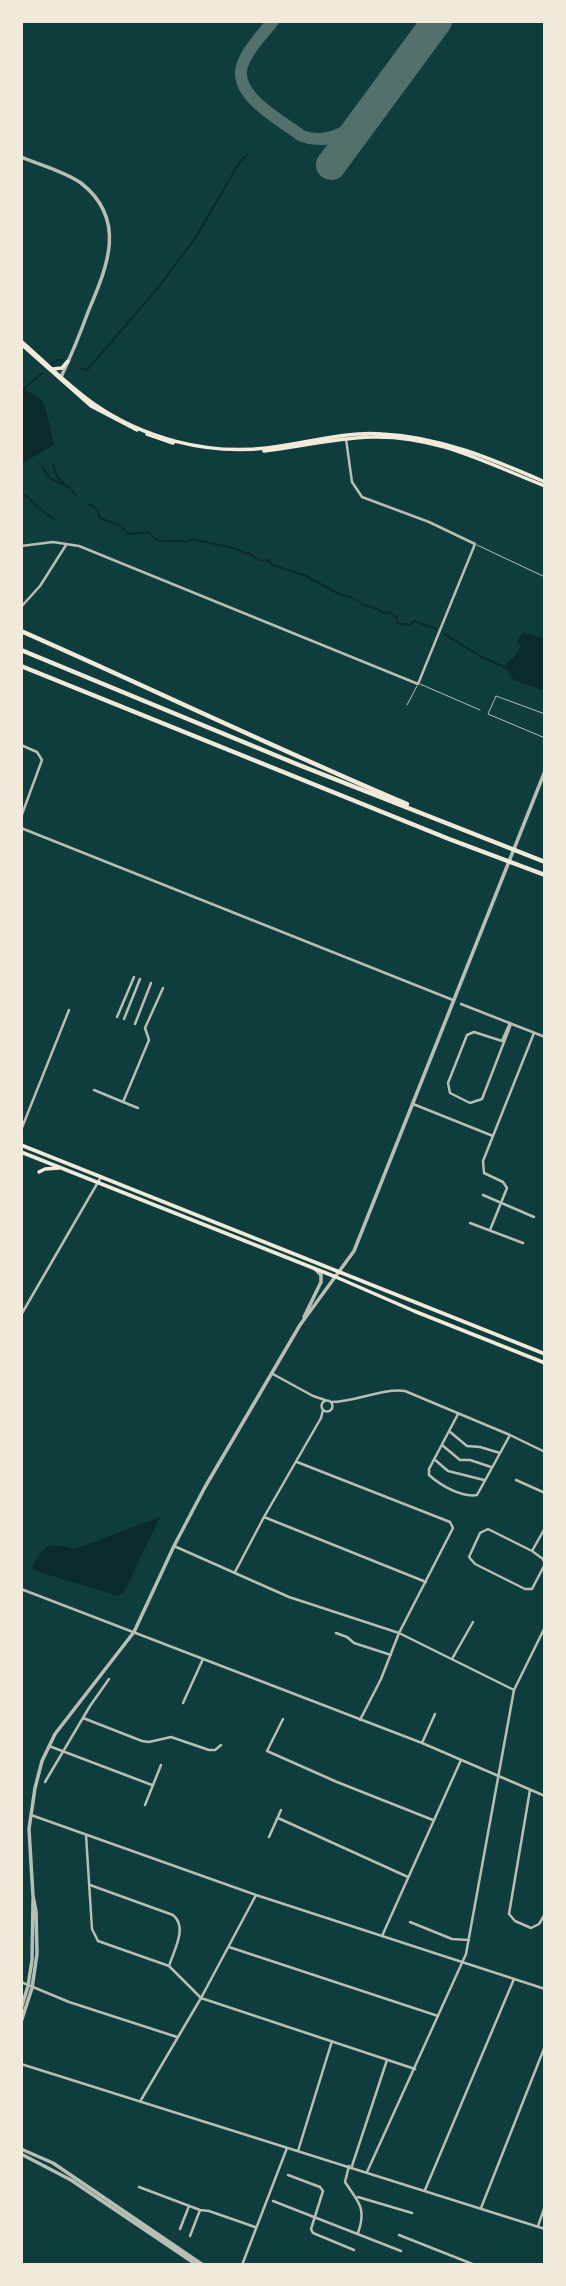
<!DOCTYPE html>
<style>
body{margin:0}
#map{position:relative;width:566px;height:2286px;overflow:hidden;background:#0f3d3e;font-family:"Asap Condensed",sans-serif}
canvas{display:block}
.frame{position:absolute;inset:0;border:23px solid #f1e9da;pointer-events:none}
</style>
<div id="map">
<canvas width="566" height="2286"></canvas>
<div class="frame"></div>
</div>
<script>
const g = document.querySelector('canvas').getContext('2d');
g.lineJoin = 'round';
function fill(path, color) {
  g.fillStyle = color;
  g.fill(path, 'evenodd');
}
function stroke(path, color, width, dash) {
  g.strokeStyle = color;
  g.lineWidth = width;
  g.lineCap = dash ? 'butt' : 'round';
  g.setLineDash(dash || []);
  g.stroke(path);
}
fill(new Path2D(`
 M21 387C27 392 36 395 41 400 46 405 53 438 54 445L21 464Z
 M523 632 545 639V691L514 680 504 667 508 661 514 658 521 646 517 641Z
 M160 1517 124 1592 118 1596 33 1570V1564C36 1561 38 1557 40 1554 49 1540 62 1547 75 1549Z`), '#0a2a2b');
stroke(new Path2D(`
 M50 365 58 360H62
 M80 368 87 370 157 289 196 237 239 163 248 154
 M23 390 42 373
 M53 464 57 476 66 486
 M42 466 50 479 67 486 76 495
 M21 494 28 497 36 506 55 520
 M89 504 97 509 100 518 121 526 128 534 148 532C151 534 153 538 157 540 164 544 177 538 187 542L192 539 234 548 247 554 249 553 261 561 268 560 272 565 304 575 341 595 351 597 364 605 378 609 381 612 391 613 397 618V623L410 625 414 621 436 629
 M443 633 480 656 506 668`), '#0a2a2b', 2);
stroke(new Path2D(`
 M273 21C263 34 247 50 242 66 233 96 282 121 302 136 328 146 351 130 369 113`), '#53706d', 12);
stroke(new Path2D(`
 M331 165 437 21`), '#53706d', 30);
stroke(new Path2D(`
 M477 545 545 577
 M420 684 480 710
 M407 705 417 686
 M545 714 496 696 488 714 545 738`), '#b8beb3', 1);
stroke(new Path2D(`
 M21 546 53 542 79 546 418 684 475 544 429 522 362 497 352 482 346 439
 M21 607 40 586 66 545
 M21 745 37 752 42 760 21 817
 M21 828 453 1000
 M461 1004 545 1037
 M117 1017 134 977
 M124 1019 140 979
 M510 1023 502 1041 474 1032 467 1035 448 1083 450 1093 470 1103 482 1099 511 1024
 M135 1024 151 983
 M94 1090 123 1102 149 1040 145 1028 163 988
 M123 1102 138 1108
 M413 1104 493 1136
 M21 1130 69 1010
 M483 1195 534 1217
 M470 1223 523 1243
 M490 1230 507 1188 503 1182 484 1173 483 1161 534 1033
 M21 1315 101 1177
 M271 1373 313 1396 325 1400
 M321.5 1406a5.5 5.5 0 1 1 11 0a5.5 5.5 0 1 1-11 0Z
 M331 1402C356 1402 381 1388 405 1391L510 1435 545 1452
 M458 1414 429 1469V1475C440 1485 462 1498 477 1495L510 1435
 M449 1431 467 1446 480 1447 500 1453
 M442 1445 460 1460H470L491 1467
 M434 1459 448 1471 484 1480
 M297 1462 450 1522 453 1528 399 1633 381 1679 360 1720
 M516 1480 545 1493
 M264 1517 426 1582
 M174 1546 289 1597 399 1633 514 1690
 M532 1551 488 1529 480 1533 469 1557 475 1564 525 1589H532L545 1564 543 1559 532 1551 545 1528
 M235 1572 264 1517 321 1418 323 1410
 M21 1589 422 1743 545 1796
 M336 1633 347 1637 354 1643 391 1655
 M452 1659 473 1622
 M545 1682V1688
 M183 1703 203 1659
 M83 1718 142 1741 149 1742 171 1737 209 1750H215L221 1745
 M283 1719 267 1751 337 1782 433 1820
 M422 1743 435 1714
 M49 1746 152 1785
 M45 1782 90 1706 109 1679
 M530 1790 509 1914 515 1921 531 1928 539 1924 545 1914
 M145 1805 161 1765
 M31 1815 256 1895 545 1989
 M278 1818 408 1877
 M86 1835 92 1929 98 1941 169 1966 201 1998 415 2069
 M269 1837 281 1810
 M90 1885 173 1915C188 1927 174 1950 169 1966
 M410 1922 452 1939 469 1940
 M382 1936 461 1760
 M229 1947 438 2016
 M21 1982 69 2002 177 2037
 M21 2064 545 2229
 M141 2100 201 1998 256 1895
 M298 2151 332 2041
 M349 2166 345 2182C358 2202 367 2207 358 2233
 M352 2166 387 2060
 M367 2172 466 1954 514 1690 545 1627
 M288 2175 320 2187 323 2191 311 2229 313 2233 354 2250
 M139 2187 200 2210 209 2211 255 2227
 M425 2190 514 1979
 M358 2197 412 2213
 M273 2201 401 2251
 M481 2208 545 2046
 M538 2226 545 2206
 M180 2229 189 2206
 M399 2235 475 2265
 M190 2236 200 2210
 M242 2265 287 2148`), '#b8beb3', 2.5);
stroke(new Path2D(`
 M21 157C40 165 64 171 81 183 128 220 107 267 88 312 80 334 71 356 61 377
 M304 1317 321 1282V1275L315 1269
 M21 2009 28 1986 32 1960 33 1899
 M21 2022 32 1988 37 1954 36 1911 33 1896 29 1829 35 1788 42 1761 55 1734 134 1632 174 1546 205 1487 300 1325 354 1251 545 771
 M21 2149 53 2163 203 2265
 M21 2154 71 2180 197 2265`), '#b8beb3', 3.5);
stroke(new Path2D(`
 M21 341C45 362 67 385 94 404 143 438 206 455 266 448 305 444 343 431 382 434 441 437 492 459 545 482
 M21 344 91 406 137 430
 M53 369 62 368 68 361
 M147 434 173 443
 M264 451C299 447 335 438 371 437 436 435 486 463 545 486
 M21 1145 545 1354
 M21 1152 336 1277 414 1311 545 1363
 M39 1172 45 1169 59 1168`), '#f1e9da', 3.5);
stroke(new Path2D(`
 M21 631C150 688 277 749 407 804
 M21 650 299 765 545 862
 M21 666 449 839 545 875`), '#f1e9da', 4.5);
</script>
